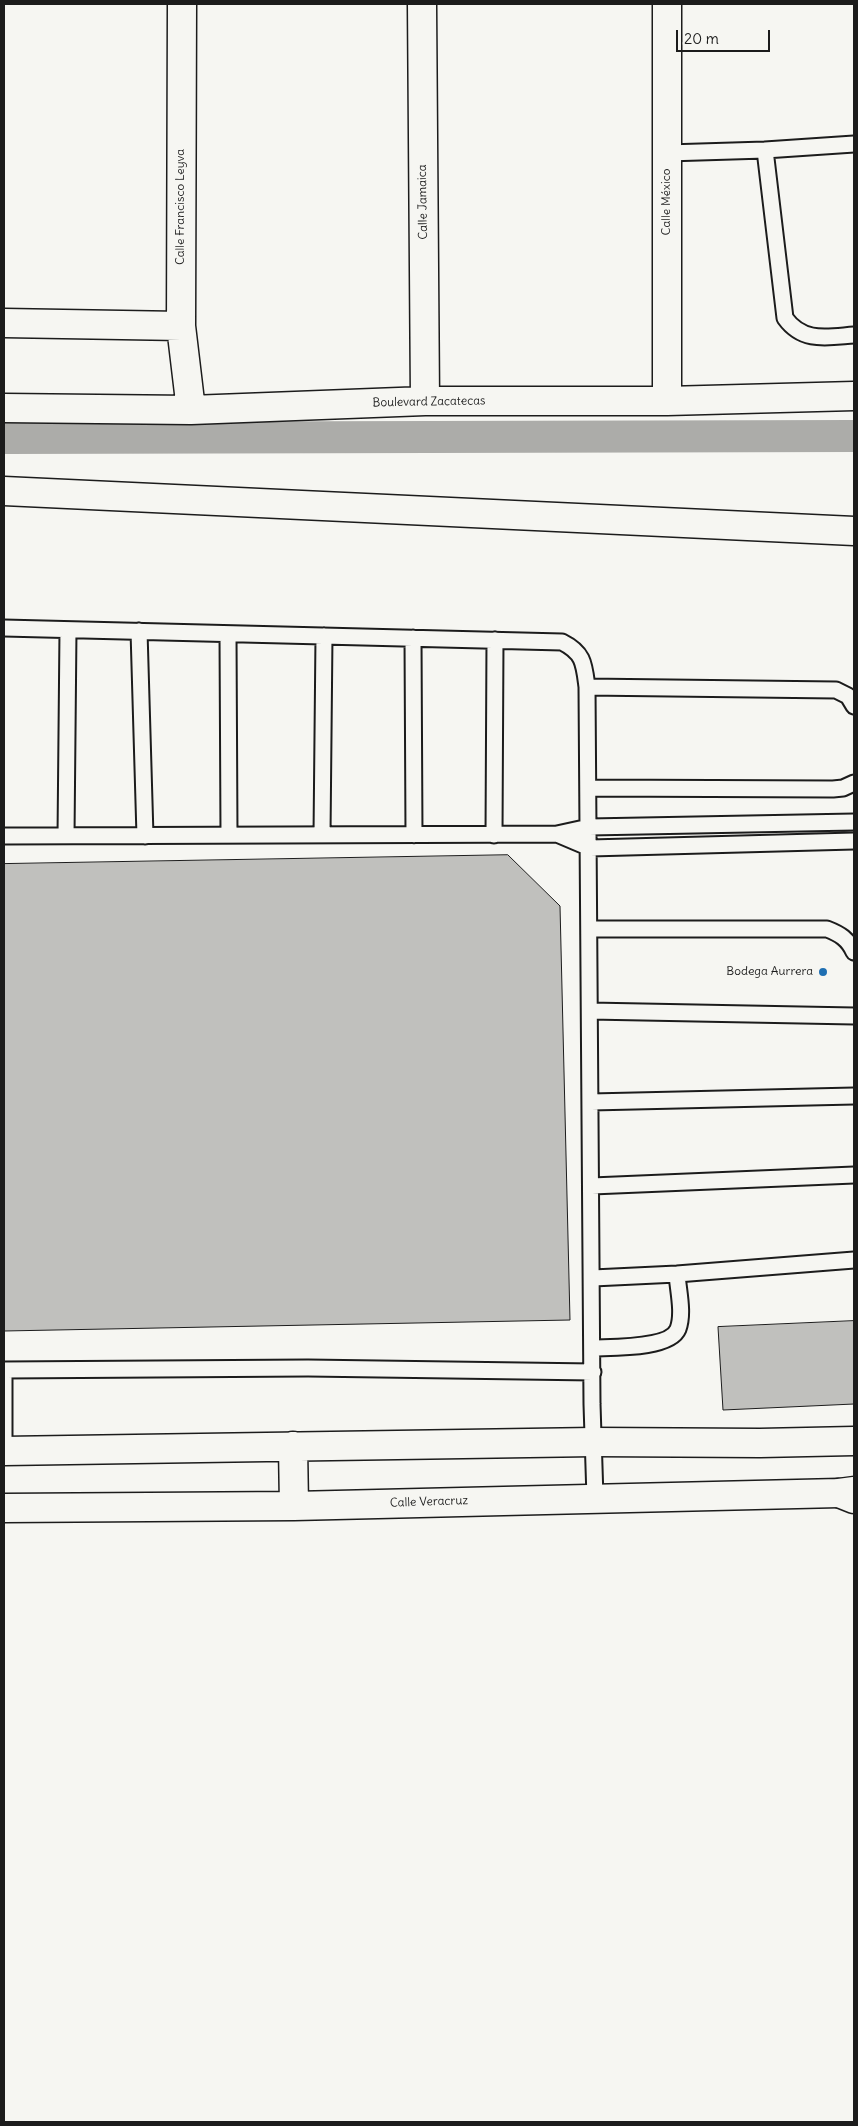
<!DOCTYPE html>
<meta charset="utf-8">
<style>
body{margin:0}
#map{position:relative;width:858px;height:2126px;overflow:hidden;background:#f6f6f2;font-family:Delius,sans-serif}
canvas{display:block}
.frame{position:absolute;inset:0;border:5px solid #1c1c1c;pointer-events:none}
.scale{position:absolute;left:676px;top:30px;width:94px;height:22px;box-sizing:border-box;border:2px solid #1c1c1c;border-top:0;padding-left:6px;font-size:15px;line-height:18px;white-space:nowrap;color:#1c1c1c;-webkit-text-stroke:4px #f6f6f2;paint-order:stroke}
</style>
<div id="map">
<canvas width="858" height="2126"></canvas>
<div class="frame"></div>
<div class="scale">20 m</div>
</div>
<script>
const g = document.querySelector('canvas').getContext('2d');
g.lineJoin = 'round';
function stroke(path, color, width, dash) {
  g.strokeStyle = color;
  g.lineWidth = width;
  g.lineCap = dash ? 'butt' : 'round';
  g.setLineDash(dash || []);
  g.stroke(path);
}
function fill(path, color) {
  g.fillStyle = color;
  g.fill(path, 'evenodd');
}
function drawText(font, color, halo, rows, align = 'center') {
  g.font = font + ' Delius,sans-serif';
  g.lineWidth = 4;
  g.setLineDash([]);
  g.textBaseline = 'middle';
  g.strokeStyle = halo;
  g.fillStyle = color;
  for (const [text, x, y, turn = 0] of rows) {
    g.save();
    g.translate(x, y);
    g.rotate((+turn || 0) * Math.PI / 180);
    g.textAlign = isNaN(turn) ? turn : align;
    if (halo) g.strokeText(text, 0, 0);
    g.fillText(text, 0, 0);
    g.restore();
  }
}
stroke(new Path2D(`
 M4 438 854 436`), '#acaca9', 32);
const building = new Path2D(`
 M508 855 560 906 570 1320 4 1331V864Z
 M854 1321V1404L723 1410 718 1327Z`);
fill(building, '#c0c0bd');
stroke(building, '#1c1c1c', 1);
const lane = new Path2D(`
 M854 144 765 150 785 318C803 343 827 337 854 335
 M667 153 765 150
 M4 628 562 642C584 653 584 664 587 687L592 1404 595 1498
 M139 631 145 836
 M228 634 229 835
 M413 638 414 835
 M587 687 836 690 848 696 854 706
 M589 788 833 789 843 788 854 783
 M557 834 590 848 854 841
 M322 835 324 636
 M494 835 495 640
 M4 836 557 834 589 827 854 822
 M66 836 68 630
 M590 929H827C840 934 848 939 854 952
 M590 1011 854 1016
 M591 1102 854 1096
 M592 1186 854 1175
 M593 1278 677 1274 854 1260
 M593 1348C612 1347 670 1349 678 1329 684 1313 678 1290 677 1274
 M4 1370 308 1368 593 1372
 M4 1440V1370`);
const street = new Path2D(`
 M182 4 181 326 191 410
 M422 4 425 401
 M667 4V401
 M4 323 181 326
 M4 408 191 410 425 401H667L854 396
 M4 491 854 531
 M293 1446 294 1506
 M4 1451 594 1442 760 1443 854 1441
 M4 1508 294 1506 839 1493 854 1491`);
const secondary = new Path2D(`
 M839 1493 854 1499`);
stroke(lane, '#1c1c1c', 19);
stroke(street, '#1c1c1c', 31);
stroke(secondary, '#1c1c1c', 31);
stroke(lane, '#f6f6f2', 15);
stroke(street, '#f6f6f2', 28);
stroke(secondary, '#f6f6f2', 28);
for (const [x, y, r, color] of [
 [823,972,5,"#1f6fb2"]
]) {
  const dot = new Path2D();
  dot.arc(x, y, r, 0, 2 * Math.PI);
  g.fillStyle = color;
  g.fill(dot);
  stroke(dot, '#f6f6f2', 2);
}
drawText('12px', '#1c1c1c', '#f6f6f2', [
 ["Calle Jamaica",423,202,-91],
 ["Calle México",667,202,-90],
 ["Calle Francisco Leyva",181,207,-90],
 ["Boulevard Zacatecas",429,402,-1],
 ["Calle Veracruz",429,1502,-2]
]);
drawText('12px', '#1c1c1c', '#f6f6f2', [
 ["Bodega Aurrera",813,972]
], 'right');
</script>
